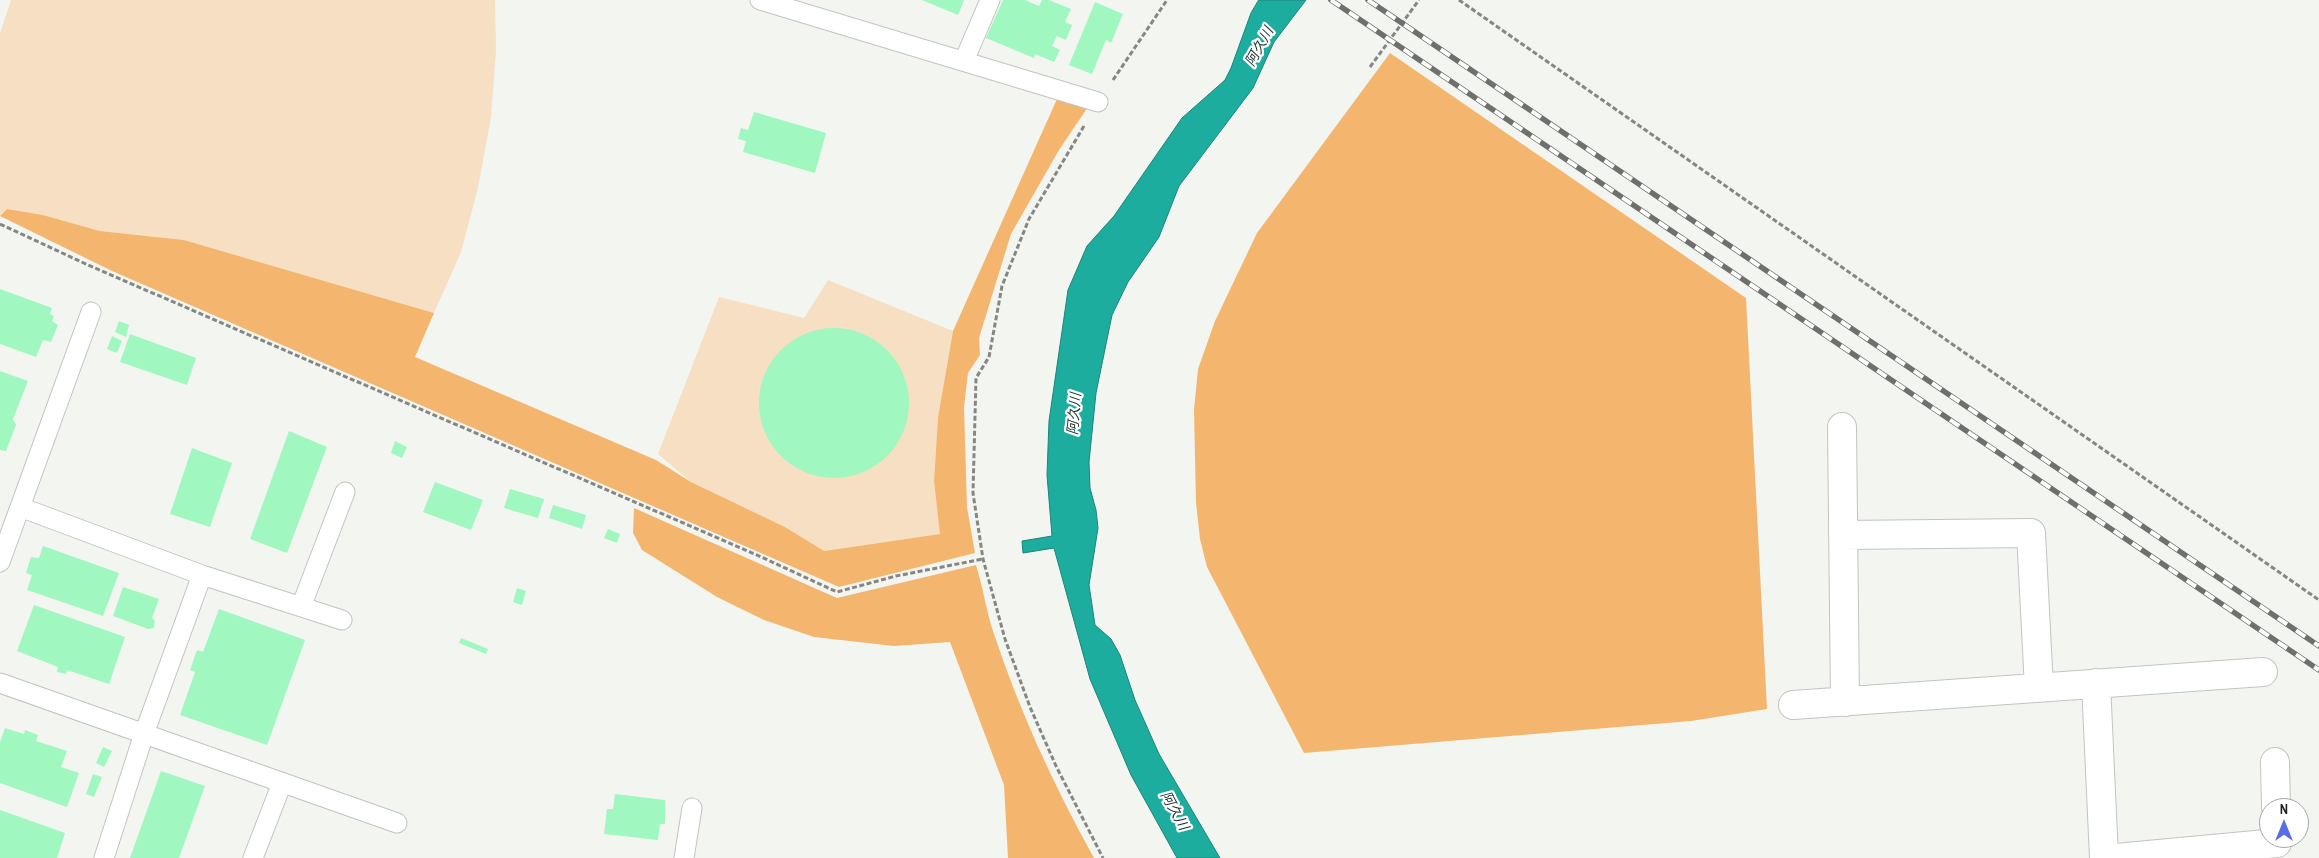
<!DOCTYPE html>
<meta charset="utf-8">
<style>
body{margin:0}
#map{position:relative;width:2319px;height:858px;overflow:hidden;background:#f3f5f1;font-family:"Archivo Narrow",sans-serif}
canvas{display:block}
.north{position:absolute;left:2259px;top:798px;width:50px;height:50px;box-sizing:border-box;background:#fff;border:1px solid #a6a7a6;border-radius:50%;rotate:0deg;font-size:14px;font-weight:700;line-height:20px;text-align:center;color:#212220}
.north::after{content:'';display:block;margin:auto;width:18px;height:22px;background:#5570e5;clip-path:polygon(50% 0,100% 100%,50% 72%,0 100%)}
</style>
<div id="map">
<canvas width="2319" height="858"></canvas>
<div class="north">N</div>
</div>
<script>
const g = document.querySelector('canvas').getContext('2d');
g.lineJoin = 'round';
function fill(path, color) {
  g.fillStyle = color;
  g.fill(path, 'evenodd');
}
function stroke(path, color, width, dash) {
  g.strokeStyle = color;
  g.lineWidth = width;
  g.lineCap = dash ? 'butt' : 'round';
  g.setLineDash(dash || []);
  g.stroke(path);
}
function drawText(font, color, halo, rows, align = 'center') {
  g.font = font + ' "Archivo Narrow","Noto Sans JP",sans-serif';
  g.lineWidth = 4.5;
  g.setLineDash([]);
  g.textBaseline = 'middle';
  g.strokeStyle = halo;
  g.fillStyle = color;
  for (const [text, x, y, turn = 0] of rows) {
    g.save();
    g.translate(x, y);
    g.rotate((+turn || 0) * Math.PI / 180);
    g.textAlign = isNaN(turn) ? turn : align;
    if (halo) g.strokeText(text, 0, 0);
    g.fillText(text, 0, 0);
    g.restore();
  }
}
fill(new Path2D(`
 M11 0H495L496 51 491 117 478 188 461 252 434 313 184 240 100 231 43 215 7 209 0 216V33Z
 M828 280 953 331 938 417 934 481 941 534 823 551 785 527 691 482 658 454 719 297 804 318Z`), '#f7dfc4');
fill(new Path2D(`
 M1390 53 1746 298 1767 709 1691 721 1304 753 1207 567 1200 539 1196 503 1194 410 1198 369 1215 321 1257 233Z
 M1057 99 1088 107 1059 150 1011 234 979 338 980 355 968 373 964 407 967 507 975 553 839 587 112 271 0 216 7 209 43 215 100 231 184 240 434 313 415 357 656 460 691 482 785 527 824 551 940 534 934 481 938 417 953 331Z
 M634 508 837 598 976 565C983 587 986 610 993 631 1019 710 1054 786 1094 858H1008L1004 785 950 642 894 646 814 637 764 620 717 597 642 550 633 533Z`), '#f4b66e');
const water = new Path2D(`
 M1259 0H1306L1274 42 1253 88 1179 186 1159 237 1128 282 1112 315 1096 393 1089 462 1090 488 1096 510 1098 528 1089 585 1095 625 1111 639 1120 655 1135 700 1159 754 1220 858H1177L1131 775 1090 679 1054 548 1023 553 1022 541 1052 536 1047 475 1049 421 1068 290 1087 246 1114 216 1182 118 1225 80 1231 68 1251 13Z`);
fill(water, '#1dad9e');
stroke(water, '#1e8378', 1);
fill(new Path2D(`
 M922 0H964L958 15Z
 M1003 0H1025L1039 6 1042 0H1049L1071 9 1065 22 1072 25 1066 40 1057 36 1052 46 1060 50 1054 62 1035 54 1034 58 986 38Z
 M1095 2 1123 14 1111 43 1106 40 1092 74 1069 65Z
 M754 112 826 133 815 173 743 152 746 141 738 139 741 128 748 130Z
 M0 289 52 308 50 314 54 316 52 321 58 325 51 342 43 340 36 357 0 344Z
 M119 321 129 325 126 337 115 332Z
 M759 403a75 75 0 1 1 150 0a75 75 0 1 1-150 0Z
 M130 334 196 358 187 385 120 362Z
 M112 336 122 341 117 353 107 349Z
 M0 371 28 381 13 419 16 425 6 451 0 450Z
 M289 431 327 447 287 553 250 539Z
 M395 441 407 447 402 458 391 453Z
 M192 448 232 463 210 527 170 514Z
 M435 482 483 500 471 530 423 512Z
 M510 489 544 499 538 518 504 508Z
 M553 505 586 515 582 529 549 518Z
 M608 529 620 534 617 543 604 538Z
 M43 546 119 573 103 616 27 590 32 575 26 573 31 557 39 558Z
 M123 587 159 599 152 618 155 621 154 628 148 629 113 616Z
 M517 588 526 591 522 605 513 602Z
 M34 605 125 637 109 684 67 670 66 674 57 672 58 667 17 651Z
 M219 609 305 640 267 745 180 715 195 672 190 670 197 650 203 652Z
 M461 638 488 649 486 654 459 643Z
 M5 728 24 734 25 730 38 735 36 741 67 751 61 767 79 773 67 807 0 783V742Z
 M103 747 112 751 104 767 96 763Z
 M161 771 205 786 179 858H130Z
 M93 774 102 777 94 797 86 794Z
 M615 794 665 800V824H660L658 840 604 834 607 809H613Z
 M0 810 65 833 57 858H0Z`), '#a0f7bf');
const lane = new Path2D(`
 M760 0 1098 102
 M964 61 990 0
 M20 507 202 575 342 620
 M0 562 91 312
 M301 607 345 492
 M0 683 397 823
 M104 858 144 734 202 575
 M253 858 282 783
 M684 858 692 808`);
const street = new Path2D(`
 M1842 427 1845 702
 M1843 535 2031 533 2039 688
 M2096 683 2104 858
 M1793 705 2263 672
 M2275 762 2276 808
 M2116 858 2277 843V838`);
stroke(lane, '#c3c4c1', 21);
stroke(street, '#c3c4c1', 30);
stroke(new Path2D(`
 M1459 0 2319 600
 M1370 67 1419 0
 M1113 80 1167 0
 M1084 126 1029 219 1002 286 989 357 976 378 973 493 983 559 1005 639 1030 707 1056 766 1103 858
 M0 224 88 265 757 555 837 592 896 576 983 559`), '#868784', 3, [5, 2.5]);
stroke(lane, '#fff', 19);
stroke(street, '#fff', 28);
const rail = new Path2D(`
 M1331 0 2319 670
 M1368 0 2319 646`);
stroke(rail, '#6f706e', 5.5);
stroke(rail, '#fff', 4, [11]);
drawText('italic 14px', '#1c322f', '#fff', [
 ["阿久川",1260,47,-61],
 ["阿久川",1075,414,-85],
 ["阿久川",1174,811,61]
]);
</script>
